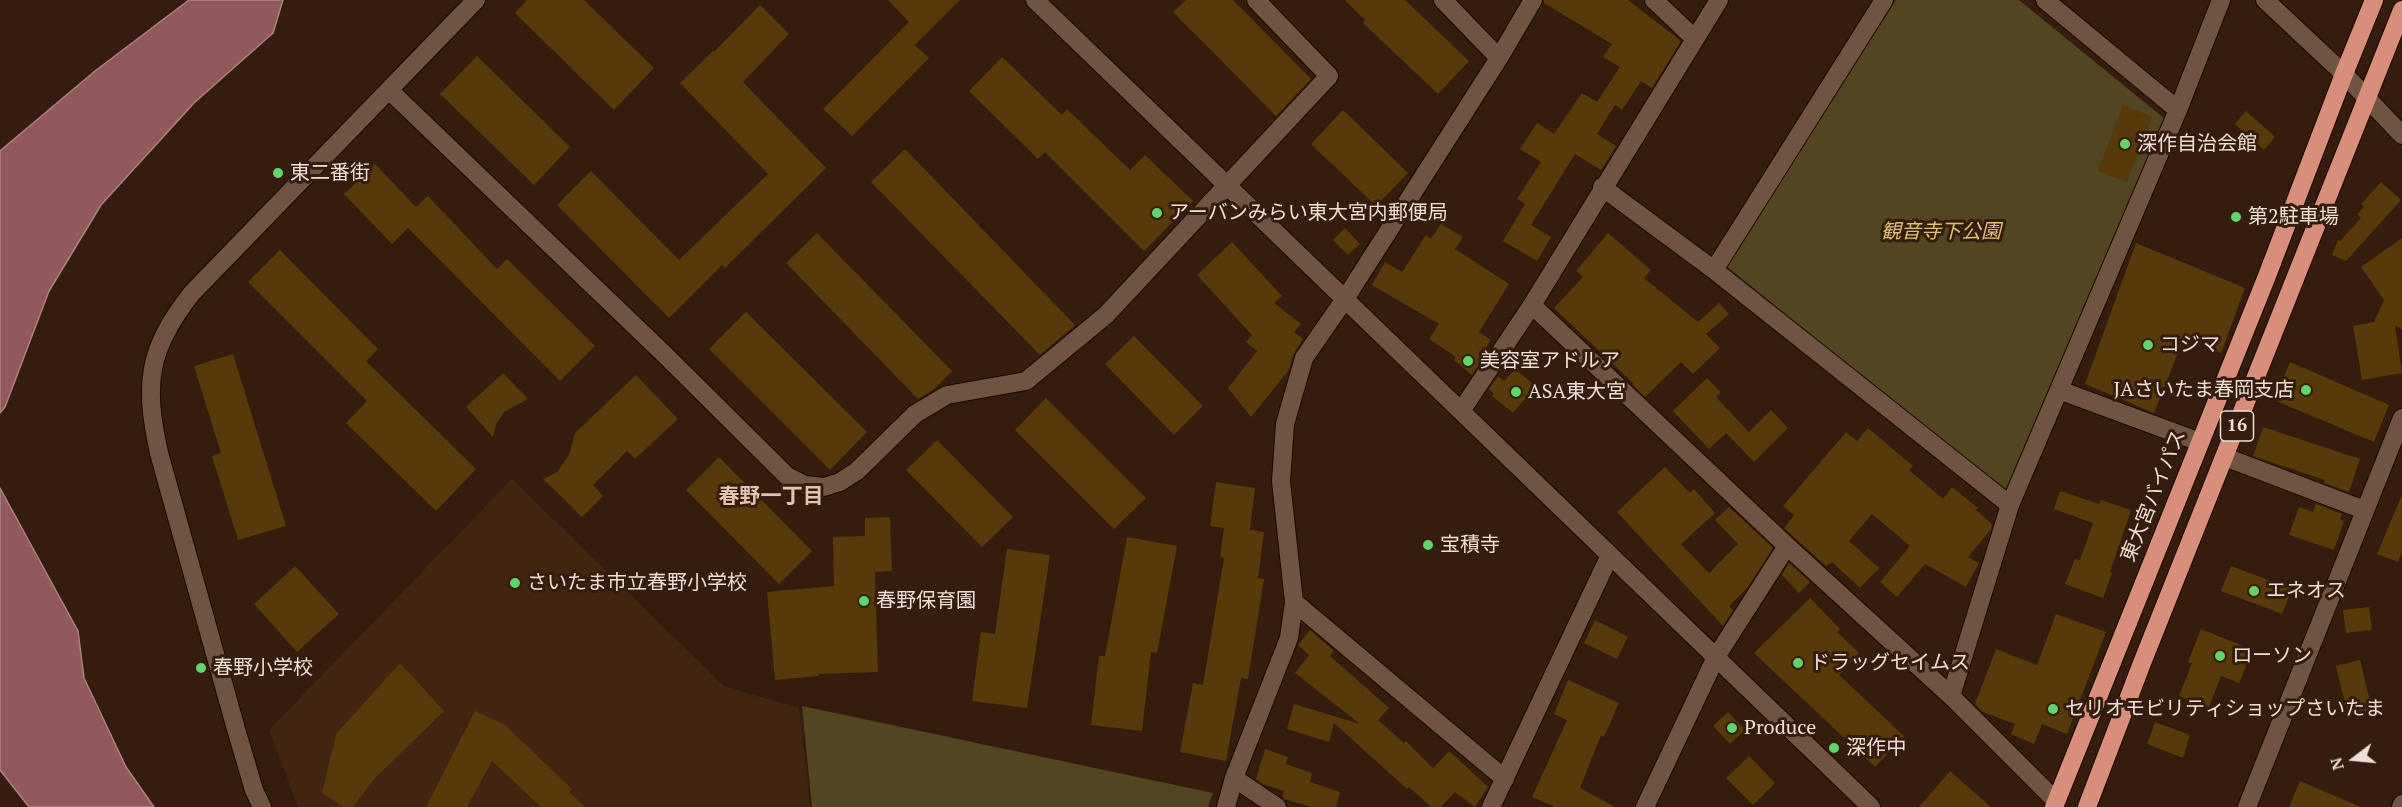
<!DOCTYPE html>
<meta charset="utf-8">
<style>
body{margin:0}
#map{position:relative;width:2402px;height:807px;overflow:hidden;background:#341d0e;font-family:"PT Serif",serif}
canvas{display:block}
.north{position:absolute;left:2324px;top:729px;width:60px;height:60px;-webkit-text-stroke:4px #341d0e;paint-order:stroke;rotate:254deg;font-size:16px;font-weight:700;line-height:24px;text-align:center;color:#eeded4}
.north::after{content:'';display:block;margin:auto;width:21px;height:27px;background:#eeded4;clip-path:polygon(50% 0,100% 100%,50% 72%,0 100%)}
</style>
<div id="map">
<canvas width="2402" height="807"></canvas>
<div class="north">N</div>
</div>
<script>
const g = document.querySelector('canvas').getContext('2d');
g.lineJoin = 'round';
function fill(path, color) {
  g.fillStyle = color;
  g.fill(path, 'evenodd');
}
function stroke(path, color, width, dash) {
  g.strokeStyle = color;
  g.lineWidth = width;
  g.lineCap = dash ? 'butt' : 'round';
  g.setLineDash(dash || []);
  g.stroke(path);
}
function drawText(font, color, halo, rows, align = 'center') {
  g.font = font + ' "PT Serif","Noto Sans JP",serif';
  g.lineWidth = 6;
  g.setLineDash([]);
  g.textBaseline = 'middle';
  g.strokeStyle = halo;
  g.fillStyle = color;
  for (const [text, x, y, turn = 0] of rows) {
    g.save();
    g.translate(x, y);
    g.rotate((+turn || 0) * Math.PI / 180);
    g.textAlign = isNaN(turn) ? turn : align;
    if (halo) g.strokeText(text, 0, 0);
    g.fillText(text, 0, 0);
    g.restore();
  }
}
fill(new Path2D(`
 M512 479 725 687 799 708 810 807H298L269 730Z`), '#422511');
fill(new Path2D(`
 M1896 0H2019L2165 119 2005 492 1726 266Z
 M802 706 1213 793 1208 807H812Z`), '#524521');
const water = new Path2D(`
 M189 0H283L273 33 194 103 101 205 49 291 5 407 0 413V151L95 71Z
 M0 488 78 631 84 678 126 767 154 807H29L0 770Z`);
fill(water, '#91595c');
stroke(water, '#ad8180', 1.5);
fill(new Path2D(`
 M527 0H584L654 68 614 110 515 13Z
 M888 0H960L915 45 929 58 852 136 823 109 909 22Z
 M1186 0H1233L1311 79 1276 116 1173 12Z
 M1345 0H1405L1469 61 1438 94 1363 23 1365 20Z
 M1544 0H1628L1681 41 1652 88 1641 81 1622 110 1615 105 1597 134 1616 146 1601 170 1575 154 1531 225 1551 237 1537 261 1503 241 1525 204 1517 199 1541 162 1520 149 1537 123 1554 134 1582 93 1597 102 1620 67 1603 57 1612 44 1544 3Z
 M760 5 789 34 743 82 826 168 725 268 722 265 669 318 557 205 591 171 679 260 768 174 680 83 713 51 714 52Z
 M477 56 570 147 534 185 440 94Z
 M1002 57 1062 115 1067 109 1130 170 1145 155 1193 201 1144 251 1045 152 1038 159 969 91Z
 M2123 105 2152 117 2127 182 2098 171Z
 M1343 110 1408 173 1376 206 1311 144Z
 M2246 111 2275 137 2264 150 2235 124Z
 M905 149 1075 325 1040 355 871 182Z
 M375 164 416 207 428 196 497 269 507 259 595 346 560 381 408 228 392 244 344 194Z
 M2381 182 2401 200 2346 261 2332 255 2338 240 2340 241 2361 218 2357 214 2364 207 2361 204Z
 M1441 224 1463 237 1455 249 1509 284 1479 332 1491 340 1478 359 1481 361 1472 375 1454 360 1456 357 1429 339 1439 324 1372 285 1385 262 1402 272 1426 235 1431 239Z
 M1345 228 1360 244 1348 255 1333 240Z
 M817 233 952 371 933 390 918 399 786 263Z
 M1608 233 1651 270 1644 278 1698 322 1719 303 1729 314 1706 334 1720 348 1693 374 1681 362 1645 397 1632 384 1633 383 1554 308 1583 277 1576 271Z
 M2402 238V329L2395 326 2402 373 2362 380 2353 326 2374 322 2384 300 2361 267Z
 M1232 242 1282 296 1274 303 1301 324 1294 332 1303 339 1293 355 1289 370 1251 417 1228 388 1257 351 1246 342 1252 335 1197 275Z
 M2136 243 2245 288 2221 353 2185 335 2154 413 2085 384Z
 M280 250 378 349 366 361 476 469 436 511 346 423 367 401 248 282Z
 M746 312 867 432 830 470 709 349Z
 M1134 336 1203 406 1174 435 1105 364Z
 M233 354 286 526 238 540 212 456 221 453 194 366Z
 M2290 362 2389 405 2374 442 2274 400Z
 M1515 369 1536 386 1513 413 1492 396 1494 394 1489 389 1498 376 1504 381Z
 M503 373 528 399 504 412 496 424 493 437 466 407Z
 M636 375 678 419 635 459 627 451 593 485 603 496 582 517 543 479 557 472 569 455 575 433Z
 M1707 378 1721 392 1716 397 1749 432 1771 410 1788 428 1754 462 1726 433 1709 449 1673 411Z
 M1046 398 1146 498 1114 529 1015 430Z
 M2263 427 2360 459 2349 492 2324 483 2325 480 2253 456Z
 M1868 428 1913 466 1909 470 1943 499 1952 487 1978 508 1976 510 1992 524 1991 529 1968 557 1979 563 1966 587 1925 564 1897 597 1880 582 1910 546 1872 514 1849 541 1879 568 1860 588 1832 562 1826 566 1784 528 1794 515 1783 506 1846 432 1857 441Z
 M937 440 1013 517 982 547 906 470Z
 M719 457 812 551 779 584 686 490Z
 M1665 467 1690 493 1694 489 1715 513 1681 544 1709 573 1738 544 1715 520 1729 507 1773 548 1747 588 1729 606 1733 610 1723 626 1617 512Z
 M1216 482 1255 488 1250 530 1264 532 1258 578 1264 579 1248 679 1241 678 1226 761 1180 752 1193 683 1203 685 1224 558 1220 557 1224 528 1210 526Z
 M2060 491 2099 504 2101 500 2131 510 2110 572 2112 573 2103 598 2065 584 2075 559 2080 560 2093 523 2054 509Z
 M2402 495V552L2398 562 2377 554Z
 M2316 504 2342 514 2340 519 2344 521 2334 550 2289 535 2299 507 2313 512Z
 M890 517 892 571 875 572 878 672 819 674V676L775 680 767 592 834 586 833 537 865 536V518Z
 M1127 537 1177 546 1157 653 1151 652 1142 731 1091 725 1099 656H1105Z
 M1007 549 1050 555 1027 708 972 701 981 632 995 634Z
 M1789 563 1810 582 1799 593 1782 575Z
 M295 566 339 614 297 652 254 604Z
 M2231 566 2292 589 2282 614 2221 591Z
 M1810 598 1840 629 1837 632 1859 653 1839 675 1904 736 1875 767 1754 653Z
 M2369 607 2372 630 2346 633 2343 610Z
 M2056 614 2106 632 2067 734 2042 724 2034 744 2011 734 2015 724 1983 712 1975 704 1996 649 2037 665Z
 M1595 620 1628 637 1617 659 1584 643Z
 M2201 629 2253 650 2239 683 2221 676 2209 707 2179 696 2192 663 2188 662Z
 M1310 630 1334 651 1330 656 1389 708 1378 720 1404 743 1406 741 1433 768 1449 751 1488 787 1475 807 1455 792 1441 807H1431L1409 787 1407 789 1334 723 1329 742 1287 729 1294 704 1360 724 1295 673 1309 655 1298 645Z
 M2360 660 2372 710 2348 715 2336 666Z
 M400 663 444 711 375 778 353 807H344L322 793 336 734Z
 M1568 680 1619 703 1604 737 1601 735 1580 788 1615 807H1555L1532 797 1567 720 1554 714Z
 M475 711 505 725 572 789 569 792 585 807H541L492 761 467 807H426Z
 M1728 712 1745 730 1730 744 1713 726Z
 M2155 722 2190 735 2183 758 2147 744Z
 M1265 749 1288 757 1286 764 1312 773 1310 782 1340 792 1336 807H1311L1284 799 1282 797 1284 791 1263 784 1256 779Z
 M1749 756 1775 783 1753 805 1726 778Z
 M1950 771 1991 807H1919Z
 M2300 781 2361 807H2289Z`), '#583909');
const minor = new Path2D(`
 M1035 0 1871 807
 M1443 0 1499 58
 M1654 0 1694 38
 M2045 0 2178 110
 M2265 0 2344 74 2402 135
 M389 90 663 353 787 476 805 485 824 487 840 482 857 471 915 414 947 395 1026 381 1106 315 1329 76 1256 0
 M1602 187 1714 270 2010 505
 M1714 270 1884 0
 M1532 305 1787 546 1951 696 2056 801
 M2059 390 2200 442
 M1461 411 1532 305 1719 0
 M2225 457 2364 510
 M1294 602 1505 779
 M1951 696 2010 505 2178 110 2221 0
 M1234 778 1277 807
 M262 807 254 790 236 729 159 453C144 384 147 350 192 293L476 0
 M1226 807 1234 778 1289 638 1294 602 1281 481 1285 424 1304 358 1345 299 1499 58 1533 0
 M1491 807 1610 555
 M1645 807 1716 657 1787 546
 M2247 807 2402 418
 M2401 807 2402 804`);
const highway = new Path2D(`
 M2054 807 2267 276 2344 74 2374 0
 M2087 807 2142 663 2402 10`);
stroke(minor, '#1b0700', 20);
stroke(highway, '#1b0700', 20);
stroke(minor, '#6f5443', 18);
stroke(highway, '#d98e7b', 18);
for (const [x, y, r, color] of [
 [2125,144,6,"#60d56b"],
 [278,173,6,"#60d56b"],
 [1157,213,6,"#60d56b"],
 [2236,217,6,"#60d56b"],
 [2148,345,6,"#60d56b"],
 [1468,361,6,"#60d56b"],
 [2306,390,6,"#60d56b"],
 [1516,392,6,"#60d56b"],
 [1428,545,6,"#60d56b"],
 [515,583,6,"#60d56b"],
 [2254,591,6,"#60d56b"],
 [864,601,6,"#60d56b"],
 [2220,656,6,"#60d56b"],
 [1798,663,6,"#60d56b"],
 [201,668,6,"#60d56b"],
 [2053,709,6,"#60d56b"],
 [1732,728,6,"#60d56b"],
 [1834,748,6,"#60d56b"]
]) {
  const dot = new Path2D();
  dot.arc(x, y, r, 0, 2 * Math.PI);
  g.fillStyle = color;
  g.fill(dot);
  stroke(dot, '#341d0e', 2);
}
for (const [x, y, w] of [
 [2237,426,33]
]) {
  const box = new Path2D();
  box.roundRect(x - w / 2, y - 15, w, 30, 4.5);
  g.fillStyle = '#341d0e';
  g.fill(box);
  stroke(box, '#eeded4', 1.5);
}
drawText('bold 18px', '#eeded4', null, [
 ["16",2237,426]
]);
drawText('20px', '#eeded4', '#341d0e', [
 ["深作自治会館",2137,144],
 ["東二番街",290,173],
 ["アーバンみらい東大宮内郵便局",1169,213],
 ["第2駐車場",2248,217],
 ["コジマ",2160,345],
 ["美容室アドルア",1480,361],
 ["JAさいたま春岡支店",2294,390,"right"],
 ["ASA東大宮",1528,392],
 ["宝積寺",1440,545],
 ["さいたま市立春野小学校",527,583],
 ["エネオス",2266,591],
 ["春野保育園",876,601],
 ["ローソン",2232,656],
 ["ドラッグセイムス",1810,663],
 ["春野小学校",213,668],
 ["セリオモビリティショップさいたま",2065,709],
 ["Produce",1744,728],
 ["深作中",1846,748]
], 'left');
drawText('italic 20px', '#ddc071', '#341d0e', [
 ["観音寺下公園",1941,232]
]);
drawText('20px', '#eeded4', '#341d0e', [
 ["東大宮バイパス",2154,496,-68]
]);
drawText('bold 21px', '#e2c3b0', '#341d0e', [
 ["春野一丁目",771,497]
]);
</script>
